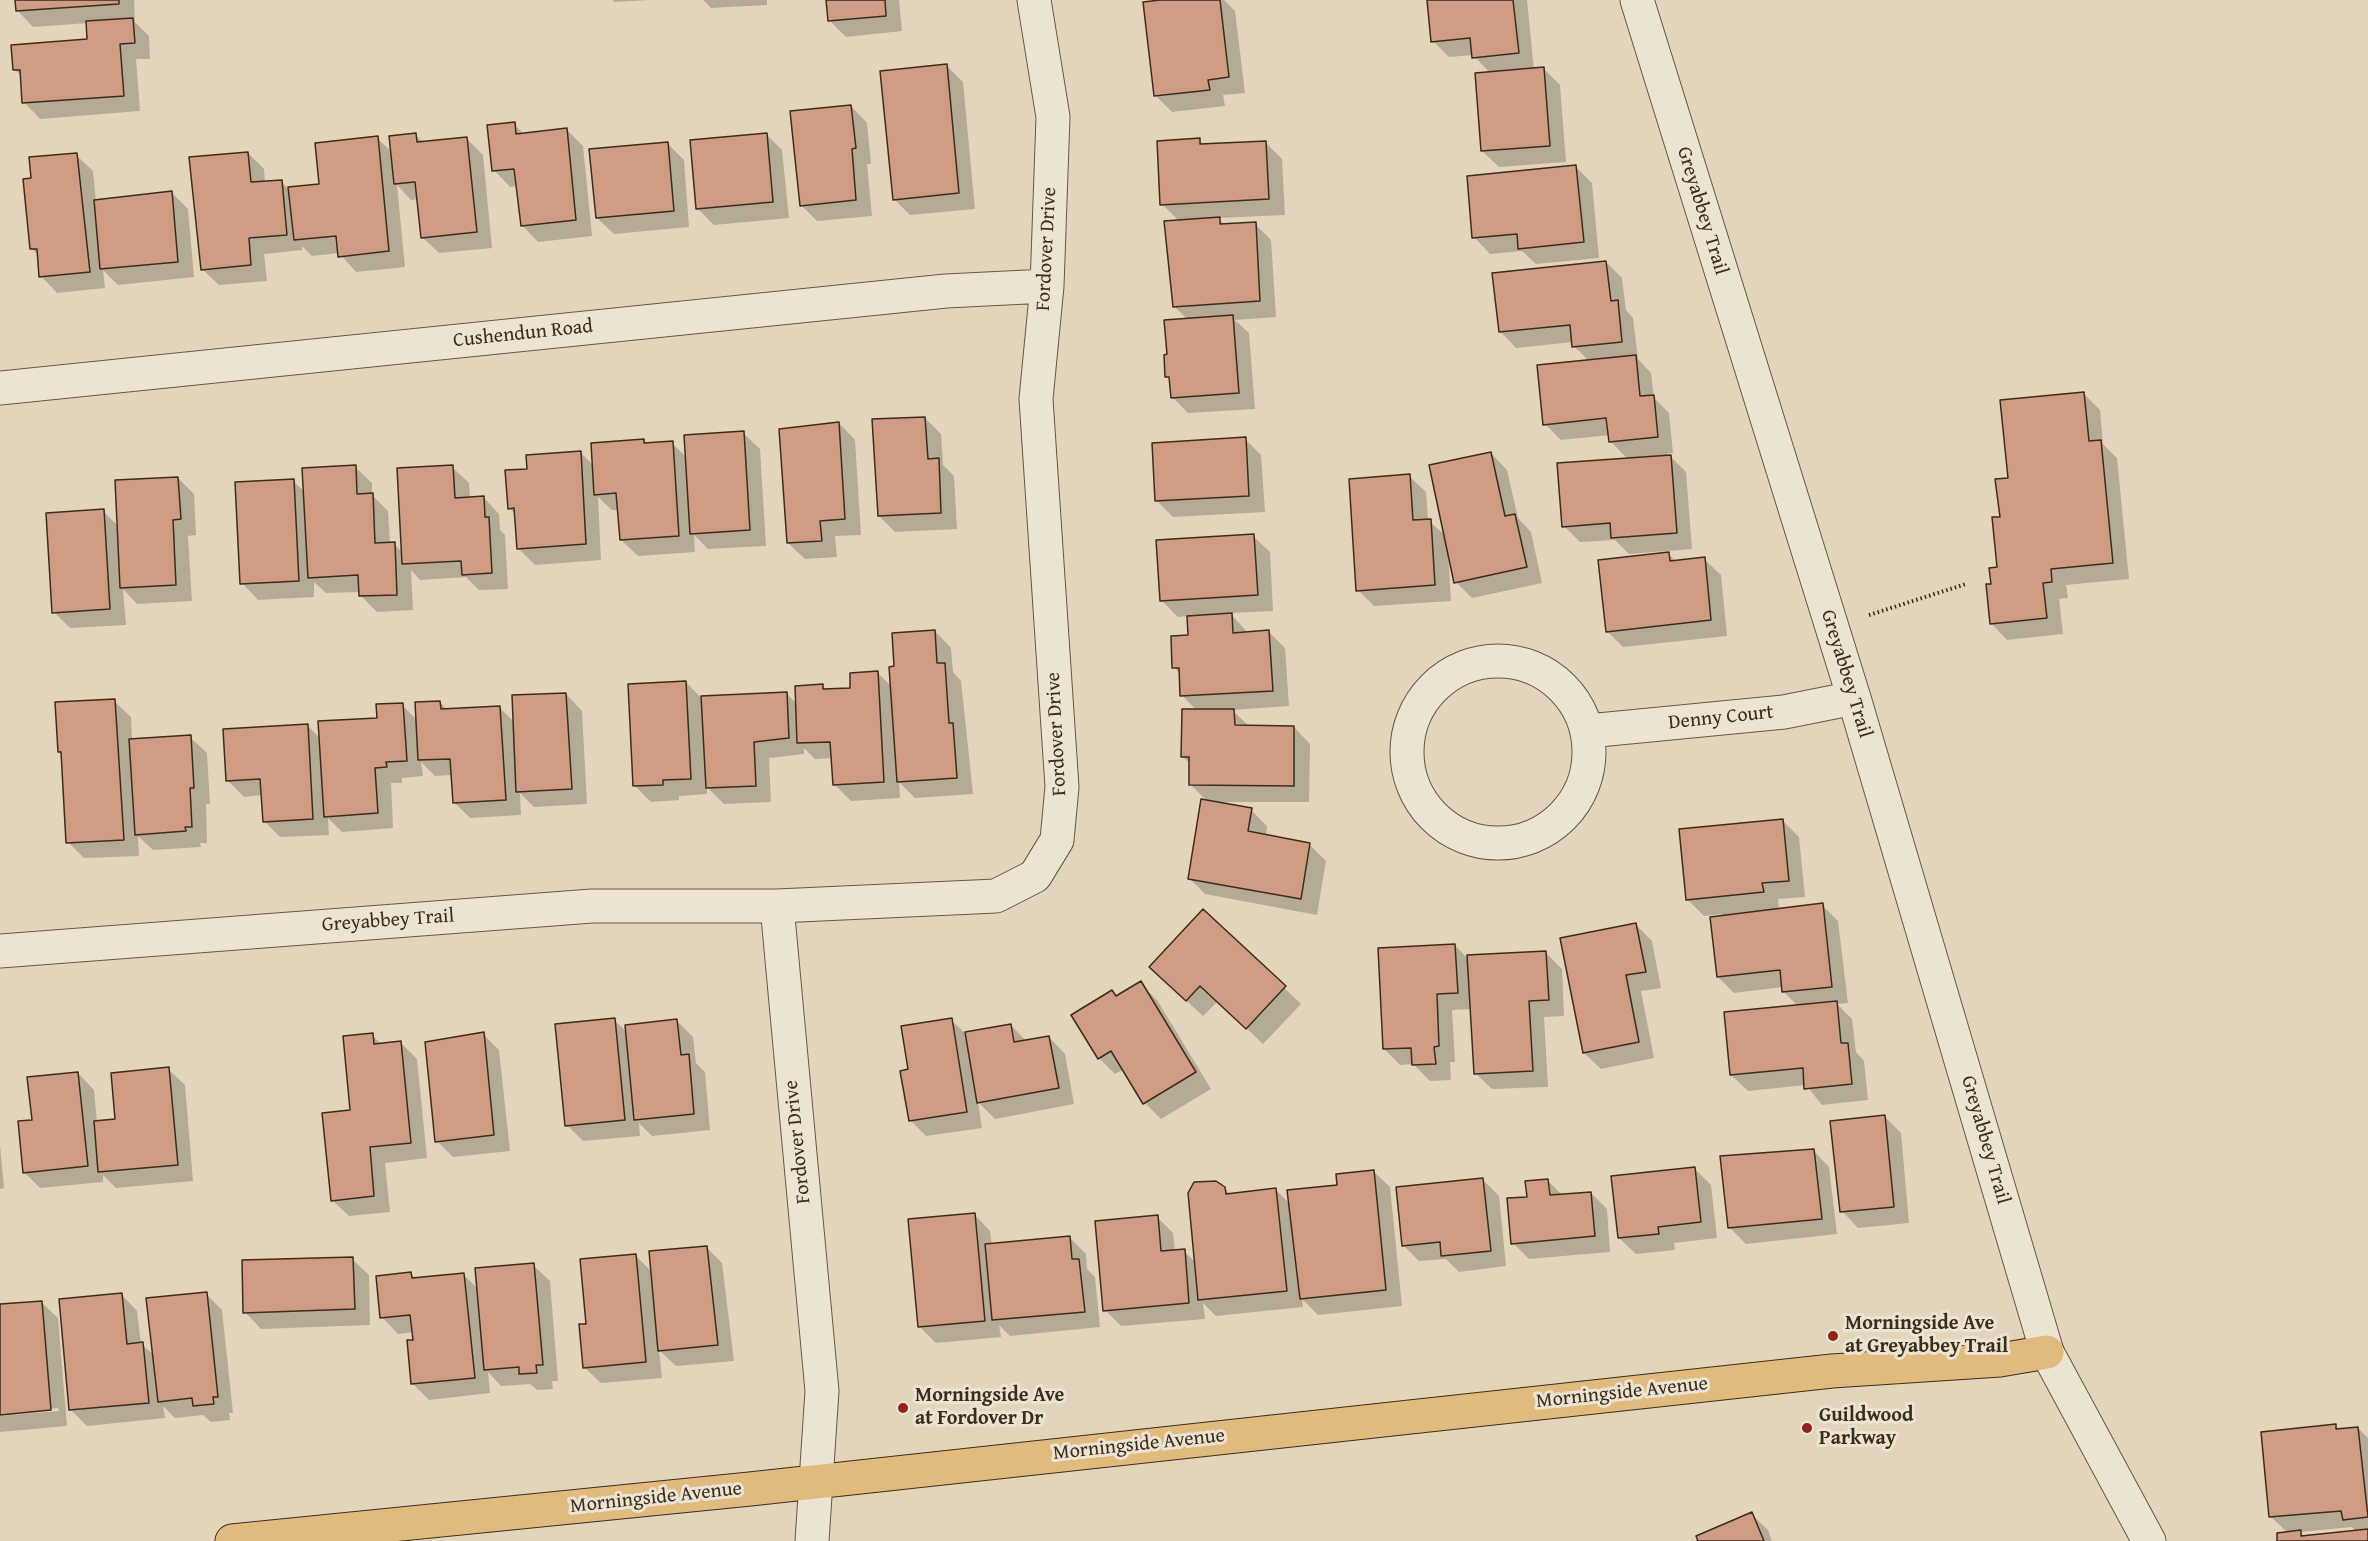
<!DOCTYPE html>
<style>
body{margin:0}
canvas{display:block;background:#e2d5bb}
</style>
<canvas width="2368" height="1541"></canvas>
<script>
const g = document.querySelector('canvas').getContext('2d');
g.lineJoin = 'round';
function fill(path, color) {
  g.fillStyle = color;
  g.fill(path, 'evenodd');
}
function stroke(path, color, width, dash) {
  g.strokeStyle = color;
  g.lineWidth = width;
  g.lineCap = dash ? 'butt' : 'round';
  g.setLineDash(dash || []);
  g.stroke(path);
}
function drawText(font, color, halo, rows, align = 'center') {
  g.font = font + ' "Gentium Book Plus",serif';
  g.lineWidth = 6;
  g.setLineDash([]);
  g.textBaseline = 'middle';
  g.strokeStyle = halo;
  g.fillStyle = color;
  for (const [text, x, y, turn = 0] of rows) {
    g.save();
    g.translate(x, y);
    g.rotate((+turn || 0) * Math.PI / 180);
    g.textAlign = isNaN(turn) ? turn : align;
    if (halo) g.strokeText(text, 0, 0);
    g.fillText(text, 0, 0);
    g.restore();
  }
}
fill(new Path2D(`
 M16 0H134L135 22 149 36 150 59H136L140 111 40 119 24 102 22 76 15 70 88 41V23L33 27 17 10Z
 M613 0H650L614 2Z
 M703 0H767V5L711 8Z
 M828 0H899L902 31 846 37 830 21Z
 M1173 0H1224L1235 11 1245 93 1223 95 1225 106 1172 112 1156 96Z
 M1429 0H1527L1534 70 1544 69 1560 85 1566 162 1499 167 1482 151 1490 73 1473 55 1449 57 1433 41Z
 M947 66 963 82 975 209 910 215 894 199Z
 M851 106 867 123 871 164H867L872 216 817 221 801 205Z
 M514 124 524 134 567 130 583 146 592 236 538 242 522 225 517 186 510 187 494 170Z
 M766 134 782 150 789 218 714 225 698 209Z
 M415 135 424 143 467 139 483 155 492 248 439 253 422 237 419 199 411 200 397 185 405 267 356 272 339 253 312 256 302 246V250L264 254 267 281 219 285 202 269 248 153 264 169 265 183 281 181 288 189 321 186 377 138 392 152Z
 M1199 140 1205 146 1266 143 1282 159 1285 215 1218 218 1226 226 1255 224 1271 240 1276 317 1235 320 1249 333 1255 409 1188 413 1172 397 1171 380 1167 376 1169 355 1188 320 1174 306 1179 221 1162 204Z
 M668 144 684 160 689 227 614 234 597 218Z
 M76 155 93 171 96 201 172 193 188 209 194 277 118 285 103 270 105 288 57 293 41 276 39 256 32 249V179Z
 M1575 166 1592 183 1599 258 1536 264 1522 251 1490 254 1474 237Z
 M1606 262 1622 278 1626 310 1633 318 1638 359 1651 373 1654 398 1669 413 1673 453H1667L1686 472 1692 549 1629 554 1615 540 1580 542 1564 526 1628 459 1610 441V435L1561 440 1545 424 1589 361 1574 346 1573 342 1516 348 1500 331Z
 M2083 393 2100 410 2103 444 2117 458 2129 579 2066 585 2068 598 2059 599 2063 634 2007 640 1991 623 1992 585 1999 568 2001 518 2010 479Z
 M925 418 941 434 943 465 954 476 957 529 895 532 879 516Z
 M839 423 855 440 861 535 835 536 837 557 805 559 788 543 809 425Z
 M743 433 760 449 766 546 708 549 694 535 695 552 638 556 621 540 619 510H612L598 497 601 560 535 565 519 549 516 515 509 508 528 470 581 453 594 466 643 441 647 444 672 443 687 458Z
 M1245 439 1261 455 1265 512 1173 517 1157 501Z
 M1491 453 1507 470 1518 518 1531 532 1542 583 1472 598 1456 582 1448 553 1451 601 1374 606 1358 590 1409 476 1426 492 1428 520 1446 536Z
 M355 467 372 483V495L388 511 390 544H394L403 553 452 467 469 483 470 498 483 497 499 514 500 530 505 535 508 589 479 590 466 577 420 580 411 570 413 610 377 612 361 596 360 592 326 593 314 582V597L258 600 242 583 293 481 305 492Z
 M178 478 194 494 196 535 188 536 192 601 137 604 123 589 126 625 70 628 54 612 103 511 118 526Z
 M1253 536 1270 552 1273 611 1230 613 1248 633 1269 632 1285 648 1289 706 1232 710 1250 727H1294L1310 744 1309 802H1211L1251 810 1267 826 1266 836 1310 845 1326 861 1317 915 1205 894 1189 878 1208 802 1190 784V764L1182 756 1196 710 1182 695 1180 674 1174 667 1190 637 1189 616 1178 617 1161 600Z
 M1668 554 1677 562 1704 559 1721 575 1727 636 1623 647 1607 631Z
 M935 631 951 648 953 672 961 681 973 794 915 798 899 782 900 798 851 801 835 785 833 758 815 759 804 748V754L769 758 771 802 724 804 707 787V794L679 796V800L651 802 634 785 686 682 703 700 786 693 797 704 822 686 827 690 852 689 878 673 892 687 896 668Z
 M566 694 582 711 587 804 534 807 520 793 521 815 470 818 454 802 452 775 435 776 421 762 423 776 402 778V783H391L393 828 342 832 328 818 329 835 280 837 264 821 262 795 244 797 227 780 307 725 321 739 378 719 402 705 417 720 440 702 448 711 500 708 515 723Z
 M114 701 131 717 132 740 190 737 207 753 210 804H206L207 843H200L201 847 153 850 138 836 139 856 84 858 68 842 63 755 60 752Z
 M1782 820 1799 837 1805 897 1778 899 1779 910 1822 905 1838 921 1848 1003 1837 1004 1852 1019 1856 1052 1864 1061 1868 1100 1822 1105 1806 1085 1748 1091 1731 1075 1798 1006 1784 992 1783 987 1734 993 1718 977 1721 914 1704 916 1687 899Z
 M1203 911 1301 1004 1263 1044 1218 1001 1203 1016 1167 983Z
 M1636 925 1652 941 1661 988 1641 991 1654 1058 1601 1069 1584 1053Z
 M1455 945 1469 960 1546 953 1562 969 1564 1016 1544 1017 1548 1087 1492 1089 1475 1073 1472 1009 1452 1010 1455 1062H1450L1451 1080 1430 1081 1413 1064 1400 1065 1384 1049Z
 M1140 983 1157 1000 1211 1089 1161 1119 1145 1103 1124 1069 1115 1074 1099 1058 1112 992 1118 997Z
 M614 1020 628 1033 677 1021 693 1037 696 1063 705 1072 710 1130 652 1136 639 1123 640 1136 583 1141 567 1125Z
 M951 1020 965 1033 1011 1025 1026 1041 1049 1037 1065 1054 1074 1104 995 1119 978 1102 982 1128 926 1136 910 1120V1071Z
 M483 1034 499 1050 510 1151 453 1157 437 1141Z
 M372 1035 382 1045 401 1043 417 1059 427 1158 385 1163 390 1212 349 1216 332 1200Z
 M168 1069 185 1085 193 1181 116 1188 103 1175V1182L40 1188 24 1172 33 1122 78 1073 94 1090 97 1122 117 1121Z
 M1885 1117 1901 1133 1909 1223 1858 1228 1842 1211Z
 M0 1145 4 1188 0 1189Z
 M1813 1150 1829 1167 1837 1234 1746 1244 1730 1228Z
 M1695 1169 1711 1185 1717 1238 1674 1243 1675 1250 1636 1254 1619 1238Z
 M1373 1171 1390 1187 1402 1306 1318 1315 1302 1299 1303 1307 1216 1316 1203 1303 1205 1319 1121 1326 1105 1310 1157 1217 1173 1233 1175 1252 1184 1251 1196 1263 1224 1188 1231 1195 1276 1190 1291 1205Z
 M1482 1179 1499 1196 1506 1266 1459 1272 1446 1259 1419 1261 1403 1245Z
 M1547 1180 1563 1196 1591 1193 1607 1209 1610 1252 1529 1259 1513 1243 1528 1198Z
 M974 1214 990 1231 992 1245 1069 1237 1086 1254 1087 1269 1095 1277 1100 1327 1010 1336 999 1325 1001 1337 936 1343 920 1327Z
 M706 1247 722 1263 734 1361 676 1366 659 1350 662 1378 601 1383 584 1367 635 1255 652 1272Z
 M352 1259 369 1275 370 1325 261 1329 245 1312Z
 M533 1265 550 1281 558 1381H552L553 1389 537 1390 530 1384 501 1386 488 1372 490 1393 429 1400 412 1383 414 1332 398 1334 382 1317 411 1274 416 1279 464 1275 478 1289Z
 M121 1294 137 1311 141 1344 154 1355 206 1294 222 1310 233 1413H229L230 1420 211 1422 203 1415 175 1418 163 1406 165 1418 87 1426 71 1410Z
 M41 1302 58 1318 67 1426 0 1432V1416L59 1411 58 1408 0 1413V1306Z
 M2335 1426 2340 1430 2358 1428 2368 1438V1541H2279L2288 1533 2271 1517ZM2352 1527 2357 1532 2305 1537 2300 1532Z
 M1751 1514 1768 1530 1772 1541H1700Z`), '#0003');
const building = new Path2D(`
 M15 0H119V4L16 11Z
 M826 0H885L886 16 828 21Z
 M1160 0H1220L1229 77 1208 80 1210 90 1154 96 1143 2Z
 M1427 0H1513L1519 53 1472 58 1470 38 1431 42Z
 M133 18 135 43 120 44 124 96 22 103 20 70H13L11 45 87 39 86 21Z
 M947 64 959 193 893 200 880 71Z
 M1544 67 1550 146 1481 151 1475 73Z
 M851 105 856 148 852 149 856 200 800 206 790 111Z
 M515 122 516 134 567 128 576 220 521 226 514 169 492 171 487 125Z
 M416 133 417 142 467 137 477 232 421 238 415 182 394 184 389 136Z
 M767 133 773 202 696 209 690 140Z
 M378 136 389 251 338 257 336 236 294 240 288 187 319 184 315 143Z
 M1200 138V144L1266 141 1269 199 1160 205 1157 141Z
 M668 142 674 211 596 218 589 149Z
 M248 152 251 182 282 180 287 235 249 238 251 265 201 270 189 157Z
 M77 153 90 272 39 277 37 249H30L23 179 31 178 29 157Z
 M1576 165 1584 242 1518 249 1517 234 1472 238 1467 176Z
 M172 191 178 262 100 269 94 200Z
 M1220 217V224L1256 222 1260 301 1173 307 1164 221Z
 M1606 261 1611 301 1618 300 1622 342 1572 347 1570 325 1499 332 1492 273Z
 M1233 315 1239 393 1171 398 1169 377H1165L1164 355 1167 354 1164 320Z
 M1636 355 1640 396 1654 395 1658 437 1609 442 1606 418 1543 425 1537 365Z
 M2084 392 2089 441 2101 440 2113 563 2051 569 2052 582 2043 583 2047 618 1990 624 1986 584H1991L1989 568 1997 567 1992 517H2000L1995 479 2008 478 2000 400Z
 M925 417 928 459 939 458 941 513 878 516 872 419Z
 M839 422 845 519 820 521 822 541 787 543 779 429Z
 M744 431 750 530 690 534 684 435Z
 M1246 437 1249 496 1155 501 1152 443Z
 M644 439V443L673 441 679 536 620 540 616 493 594 495 591 443Z
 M581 451 586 544 517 549 514 508 508 509 505 470 527 469 526 455Z
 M1491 452 1505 516 1515 514 1527 567 1454 583 1429 465Z
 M1671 455 1677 533 1611 538 1610 523 1562 527 1557 463Z
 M356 465 357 494 373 493 375 543 395 542 397 595 359 596 358 575 308 578 302 468Z
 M453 465 455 498 484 496 485 517H489L492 573 462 575 461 561 402 564 397 468Z
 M1410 474 1413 520 1431 519 1435 585 1356 591 1349 479Z
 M178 477 181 519 173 520 176 585 120 588 115 480Z
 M294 479 299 581 240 584 235 482Z
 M104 509 110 609 52 613 46 513Z
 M1254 534 1258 595 1160 601 1156 540Z
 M1669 552 1670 561 1705 557 1711 620 1606 632 1598 560Z
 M1232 613 1233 633 1269 630 1273 691 1180 696 1179 668H1172L1171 636 1188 635 1187 616Z
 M935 630 937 663H945L949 723H953L957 778 897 782 889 667 894 666 892 633Z
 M878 671 884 782 833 785 830 742 797 743 795 686 823 684V689L850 688V673Z
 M686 681 691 779 663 780V785L633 786 628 684Z
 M787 692 789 738 754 742 756 786 706 788 701 696Z
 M566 693 572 789 516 792 512 695Z
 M115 699 124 840 66 843 61 752H58L55 702Z
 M440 701 441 709 500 706 506 800 453 803 450 759 418 760 415 702Z
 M403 703 407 761 386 762 387 767 375 768 378 813 324 817 318 721 377 718 376 704Z
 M1182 709H1234L1235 725 1294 726V786L1189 785V757H1181Z
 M308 724 313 819 263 822 260 779 226 781 223 729Z
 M191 735 194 788H190L192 827H185L186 831 135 835 129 739Z
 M1201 799 1252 808 1248 831 1310 843 1301 899 1188 879Z
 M1783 819 1789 881 1762 883 1764 892 1686 900 1679 829Z
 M1823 903 1832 987 1782 992 1780 970 1717 977 1710 917Z
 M1203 909 1286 986 1246 1029 1200 986 1186 1001 1149 967Z
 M1636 923 1646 972 1626 975 1639 1042 1583 1053 1560 938Z
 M1455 944 1458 993 1437 994 1439 1046 1434 1047 1436 1064 1412 1065 1411 1048 1383 1049 1378 948Z
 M1546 951 1549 1000 1529 1001 1533 1071 1474 1074 1467 955Z
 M1141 981 1196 1072 1143 1104 1111 1051 1098 1059 1071 1015 1112 990 1116 996Z
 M1837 1001 1841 1043H1848L1852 1084 1804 1089 1803 1068 1730 1075 1724 1012Z
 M615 1018 625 1120 565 1126 555 1024Z
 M952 1018 967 1112 909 1121 900 1071 908 1069 901 1026Z
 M677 1019 681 1055 689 1054 694 1114 634 1120 625 1025Z
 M1011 1024 1014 1042 1049 1036 1059 1088 977 1103 965 1032Z
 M484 1032 494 1135 435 1142 425 1042Z
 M373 1033 374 1044 401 1041 411 1143 370 1147 374 1196 331 1201 322 1113 350 1110 343 1036Z
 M169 1067 178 1165 98 1172 94 1121 115 1119 111 1073Z
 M78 1072 88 1166 23 1173 18 1121 32 1120 27 1077Z
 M1885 1115 1894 1207 1840 1212 1830 1121Z
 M1814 1149 1822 1219 1728 1228 1720 1156Z
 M1695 1167 1701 1222 1658 1227 1659 1234 1618 1238 1611 1176Z
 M1374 1170 1386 1290 1300 1299 1287 1190 1337 1185 1336 1174Z
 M1483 1178 1491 1251 1441 1256 1440 1242 1402 1246 1396 1187Z
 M1548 1179 1550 1195 1591 1192 1595 1236 1511 1244 1507 1198 1527 1197 1525 1181Z
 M1216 1181 1225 1187 1226 1194 1276 1188 1287 1291 1198 1300 1188 1193 1194 1182Z
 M975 1213 985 1321 918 1327 908 1219Z
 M1158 1215 1161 1251 1185 1249 1189 1303 1103 1311 1095 1221Z
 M1070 1236 1072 1259H1079L1085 1312 992 1320 985 1244Z
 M707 1246 718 1345 658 1351 649 1251Z
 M636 1254 646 1362 583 1368 579 1324H586L580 1259Z
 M353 1257 355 1309 243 1313 242 1260Z
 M534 1263 543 1365H536L537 1373 519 1374V1367L484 1370 475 1268Z
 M411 1272 412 1278 464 1273 475 1378 411 1384 407 1340H413L410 1315 380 1318 376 1276Z
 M207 1292 218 1397H213L214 1404 193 1406 192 1398 158 1402 146 1298Z
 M122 1293 127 1344 143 1342 149 1403 69 1410 59 1299Z
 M42 1301 51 1410 0 1415V1304Z
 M2336 1424V1429L2358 1427 2368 1517 2343 1520 2341 1511 2269 1517 2261 1432Z
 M1752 1512 1764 1541H1698L1696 1536Z
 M2368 1529V1541H2277V1533L2301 1530V1536Z`);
fill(building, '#d09c84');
stroke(building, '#3b2d1d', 1.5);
const minor = new Path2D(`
 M1637 0 1854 698 2047 1352 2149 1541
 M0 388 946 291 1047 286
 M1407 752a91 91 0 1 1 182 0a91 91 0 1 1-182 0Z
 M1588 731 1784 712 1854 698
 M0 951 592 906H777
 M812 1541 822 1391 777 906 996 896 1035 876 1057 840 1062 787 1036 399 1047 286 1053 117 1034 0`);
const major = new Path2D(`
 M232 1541 750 1489 1832 1371 2000 1360 2047 1352`);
stroke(minor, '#655744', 35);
stroke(major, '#3b2d1d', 35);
stroke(new Path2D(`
 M1869 615 1966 584`), '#3b2d1d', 4, [1.5, 3]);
stroke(minor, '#ece4d3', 33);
stroke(major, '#e1ba7e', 33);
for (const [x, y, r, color] of [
 [1833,1336,6,"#8f2418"],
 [903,1408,6,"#8f2418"],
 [1807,1428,6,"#8f2418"]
]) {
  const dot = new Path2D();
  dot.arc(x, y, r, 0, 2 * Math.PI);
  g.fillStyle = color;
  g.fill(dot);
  stroke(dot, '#ece4d3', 2);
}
drawText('20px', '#3b2d1d', '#ece4d3', [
 ["Greyabbey Trail",1702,211,73],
 ["Fordover Drive",1047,249,-87],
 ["Cushendun Road",523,334,-6],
 ["Greyabbey Trail",1846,674,73],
 ["Denny Court",1721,718,-6],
 ["Fordover Drive",1057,734,-93],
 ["Greyabbey Trail",388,921,-4],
 ["Greyabbey Trail",1985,1140,74],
 ["Fordover Drive",798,1142,-96],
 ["Morningside Avenue",1622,1393,-6],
 ["Morningside Avenue",1139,1445,-6],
 ["Morningside Avenue",656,1498,-6]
]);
drawText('bold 20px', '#3b2d1d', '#ece4d3', [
 ["Morningside Ave",1845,1324],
 ["at Greyabbey Trail",1845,1347],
 ["Morningside Ave",915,1396],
 ["at Fordover Dr",915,1419],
 ["Guildwood",1819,1416],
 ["Parkway",1819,1439]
], 'left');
</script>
